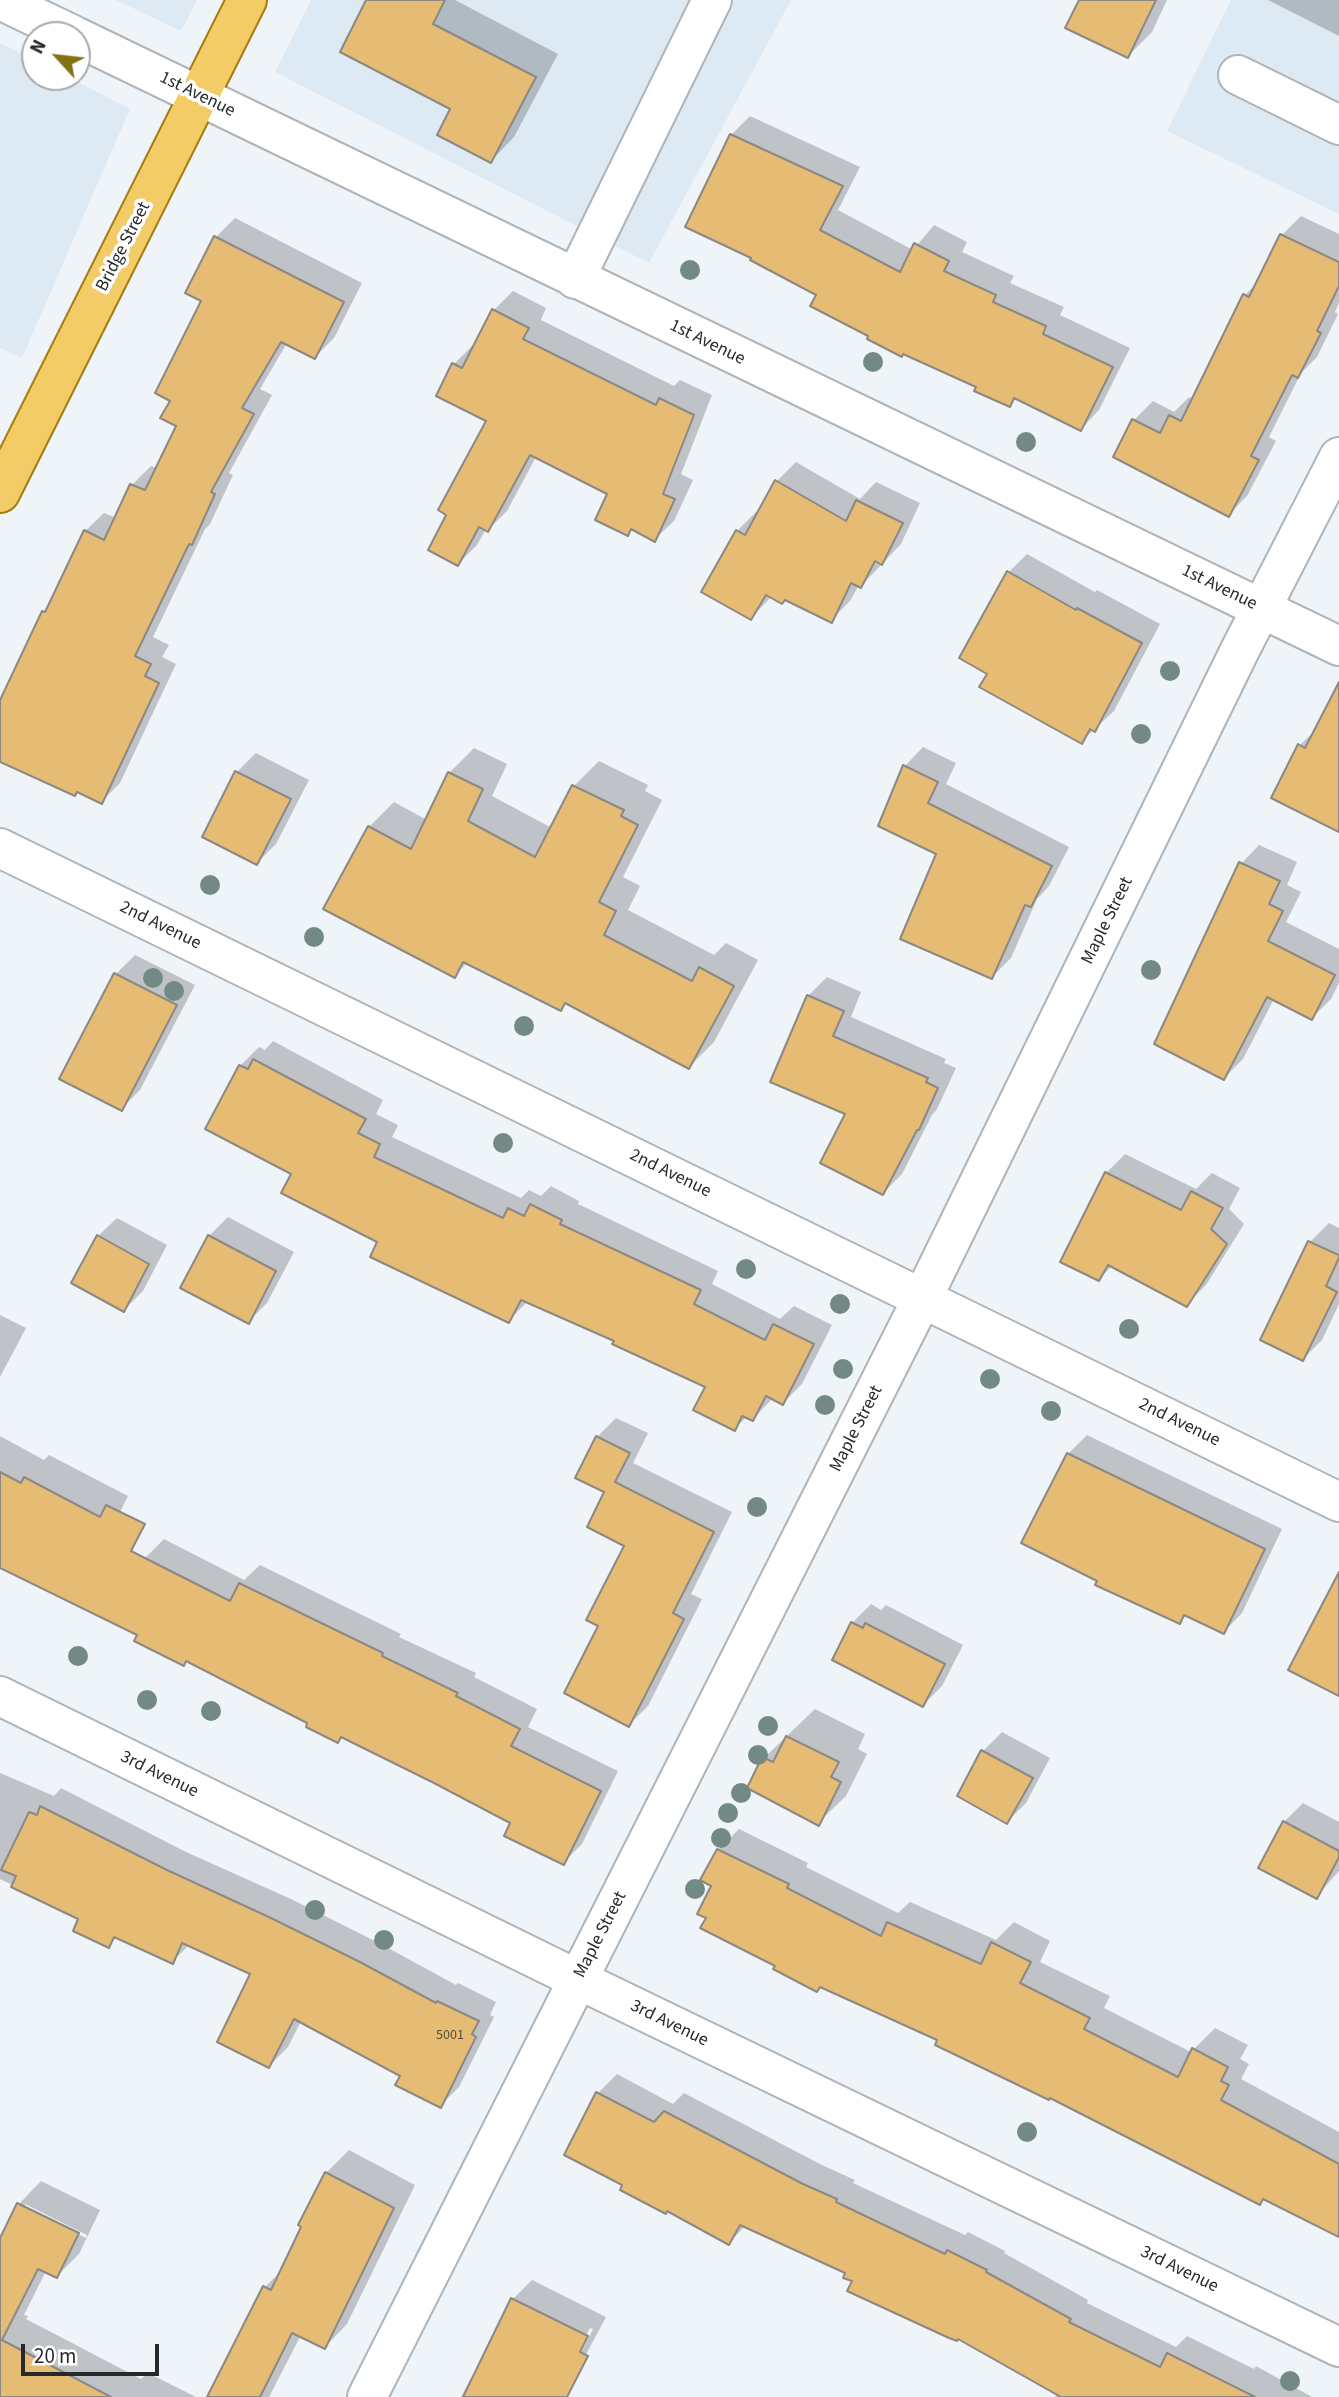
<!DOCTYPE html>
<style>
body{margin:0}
#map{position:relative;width:1339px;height:2397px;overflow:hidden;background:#eff4f9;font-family:"Source Sans 3",sans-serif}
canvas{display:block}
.north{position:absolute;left:21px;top:21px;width:70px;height:70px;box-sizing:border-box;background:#fff;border:2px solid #a8a9a9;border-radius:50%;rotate:297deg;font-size:19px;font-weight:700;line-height:28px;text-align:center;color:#262829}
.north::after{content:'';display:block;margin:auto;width:24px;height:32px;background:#847213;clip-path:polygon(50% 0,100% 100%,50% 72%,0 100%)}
.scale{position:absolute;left:21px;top:2344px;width:138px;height:32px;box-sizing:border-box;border:4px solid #262829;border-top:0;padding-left:9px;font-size:21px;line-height:24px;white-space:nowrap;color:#262829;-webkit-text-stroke:5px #fff;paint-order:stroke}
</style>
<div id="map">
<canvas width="1339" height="2397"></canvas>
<div class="north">N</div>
<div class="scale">20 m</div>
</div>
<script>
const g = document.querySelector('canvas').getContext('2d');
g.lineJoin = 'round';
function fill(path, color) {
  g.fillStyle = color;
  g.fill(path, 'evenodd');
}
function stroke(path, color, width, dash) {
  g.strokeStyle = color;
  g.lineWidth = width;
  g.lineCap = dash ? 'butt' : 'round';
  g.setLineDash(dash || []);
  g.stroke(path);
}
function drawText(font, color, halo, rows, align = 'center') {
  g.font = font + ' "Source Sans 3",sans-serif';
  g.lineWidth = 7;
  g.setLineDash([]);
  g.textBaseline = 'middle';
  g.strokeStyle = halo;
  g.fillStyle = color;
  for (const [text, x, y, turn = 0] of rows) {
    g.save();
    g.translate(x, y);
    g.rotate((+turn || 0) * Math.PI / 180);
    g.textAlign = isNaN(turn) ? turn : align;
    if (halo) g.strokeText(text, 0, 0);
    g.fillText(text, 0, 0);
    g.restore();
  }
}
fill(new Path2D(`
 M116 0H197L181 31Z
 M311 0H791L649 263 275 72Z
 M1231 0H1339V214L1167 131Z
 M0 43 35 60V77H68L130 109 22 358 0 348Z`), '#dde9f3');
fill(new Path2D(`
 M368 0H455L558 54 514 137 491 161Z
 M1081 0H1167L1152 32 1128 56Z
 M1268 0H1339V36Z
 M750 116 860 167 838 210 913 250 934 225 967 242 962 252 1014 276 1010 283 1064 307 1060 315 1130 348 1099 410 1081 429 1017 398 1010 405 978 386 871 335 818 294 731 135Z
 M1301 216 1339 234V303L1335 312 1338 314 1317 357 1301 373 1269 437 1276 441 1247 496 1228 515 1115 456 1134 420 1153 401 1174 412 1189 397 1194 399 1245 295 1259 281 1282 235Z
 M235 218 362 283 334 338 315 357 287 343 260 389 272 395 229 473 233 475 210 524 205 529 153 637 169 645 162 657 176 664 120 783 101 802 0 760V705L44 612 50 605 85 531 104 513 116 518 132 485 151 466 156 468 178 425 172 400 204 301 187 292 216 237Z
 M513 291 546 308 541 320 674 386 680 380 712 395 681 474 693 480 674 521 655 539 633 528 628 534 610 493 536 457 507 511 488 530 486 529 477 545 458 564 449 514 488 420 454 364 473 345 475 346 494 310Z
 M796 462 860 499 876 482 920 503 901 544 861 586 859 585 850 601 831 620 786 598 772 596 751 618 737 531 756 512 759 513 777 481Z
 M1027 554 1095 592 1097 590 1160 624 1114 711 1082 741 989 673 1008 573Z
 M1337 709 1339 710V830L1300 745Z
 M923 747 956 763 946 784 1069 847 1049 886 1037 899 1011 958 992 977 938 854 905 766Z
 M474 748 507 764 492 796 552 828 574 786 599 761 648 785 645 791 662 800 623 877 640 886 628 910 714 955 726 943 758 960 714 1042 689 1067 567 1002 561 1008 468 962 454 976 369 827 394 802 427 820 449 773Z
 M256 753 309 780 276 844 257 863 204 836 237 772Z
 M1259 845 1297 862 1287 885 1301 892 1286 922 1339 949V983L1331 999 1312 1018 1274 999 1243 1059 1224 1078 1241 864Z
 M135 955 195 985 140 1090 121 1109 62 1078 116 974Z
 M827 977 861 992 851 1017 946 1059 944 1063 956 1068 937 1109 932 1115 902 1174 883 1193 847 1113 808 996Z
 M273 1041 383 1100 376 1114 398 1125 392 1137 521 1198 529 1190 541 1196 551 1186 579 1201 578 1204 718 1271 712 1284 780 1319 794 1306 832 1325 802 1384 783 1403 773 1398 753 1419 747 1416 735 1429 707 1387 616 1340 528 1301 508 1321 379 1241 293 1173 240 1066 259 1047 265 1050Z
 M1125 1154 1196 1189 1212 1173 1240 1188 1229 1209 1244 1224 1206 1285 1187 1304 1113 1265 1099 1279 1106 1173Z
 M228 1217 294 1252 267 1303 248 1322 209 1236Z
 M117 1218 167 1245 143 1291 124 1310 98 1236Z
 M1329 1223 1339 1228V1304L1322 1340 1303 1359 1262 1340 1310 1242Z
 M0 1315 26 1328 0 1377Z
 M616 1418 648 1433 633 1463 732 1512 691 1594 702 1599 648 1706 629 1725 601 1626 626 1545 597 1437Z
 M1087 1435 1282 1529 1242 1613 1224 1632 1187 1615 1180 1622 1099 1580 1068 1454Z
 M0 1436 44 1460 49 1455 128 1496 88 1575 0 1566Z
 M164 1539 244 1580 260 1565 401 1634 399 1637 476 1673 474 1677 537 1709 528 1727 618 1771 582 1844 563 1863 512 1823 343 1736 338 1741 310 1723 188 1660 184 1664 145 1558Z
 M871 1604 881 1610 886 1605 963 1645 942 1686 923 1705 852 1623Z
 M815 1709 865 1734 858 1749 867 1754 846 1796 818 1823 764 1758Z
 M1002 1732 1050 1758 1026 1803 1007 1822 959 1796 983 1751Z
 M0 1773 54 1796 61 1788 186 1852 291 1899 379 1943 456 1985 458 1983 496 2002 490 2015 494 2017 459 2087 440 2106 402 2075 301 2021 288 2047 269 2066 253 1973 189 1945 172 1962 117 1937 108 1946 80 1918 0 1879Z
 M1303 1803 1339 1822V1871L1317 1896 1284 1822Z
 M739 1829 808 1863 806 1867 898 1913 910 1902 996 1940 1014 1922 1050 1941 1040 1962 1110 1996 1104 2008 1191 2052 1215 2028 1248 2045 1240 2059 1249 2064 1241 2079 1339 2132V2235L1264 2198 1259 2203 939 2039 777 1965 708 1917 718 1850Z
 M617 2074 673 2104 684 2093 822 2165 855 2180 853 2183 965 2235 968 2232 1005 2251 1004 2253 1088 2300 1087 2303 1176 2347 1187 2336 1254 2369 1256 2366 1312 2397H1055L1057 2393 854 2280 848 2272 746 2225 729 2243 625 2185 598 2093Z
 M349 2150 415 2185 347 2324 325 2347 301 2335 269 2397H209L265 2287 283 2269 304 2226 300 2224 326 2173Z
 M41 2181 100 2210 79 2254 57 2276 46 2271 24 2315 28 2316 26 2319 141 2379 148 2373 196 2397H0V2240L19 2204ZM25 2204 87 2235 86 2238 25 2208Z
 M532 2280 606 2317 583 2360 547 2397H461L471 2378 477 2371 513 2299ZM590 2328 593 2329 578 2359H574Z`), '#0003');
const building = new Path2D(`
 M366 0H445L433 24 536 77 491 163 437 135 450 109 340 52Z
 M1079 0H1156L1128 58 1065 28Z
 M730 134 843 186 820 230 900 272 914 243 949 261 944 271 996 295 993 302 1046 326 1043 334 1113 367 1081 431 1014 398 1010 407 974 391 976 387 903 354 902 357 867 339 868 336 810 306 816 295 750 260 751 258 685 227Z
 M1280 234 1339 262V286L1317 331 1321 333 1298 378 1292 375 1251 456 1259 460 1229 517 1113 457 1132 419 1160 433 1169 415 1181 421 1243 294 1249 297Z
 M214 236 344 302 315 359 281 342 242 408 254 414 211 492 215 494 192 545 189 544 135 656 151 664 145 676 159 683 102 804 77 792 75 796 0 762V700L42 611 45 612 84 530 104 540 130 484 145 490 176 426 160 418 170 401 155 393 201 301 185 293Z
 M492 309 529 328 523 339 656 405 659 398 694 415 663 494 675 499 655 542 631 529 628 536 595 520 607 494 530 455 488 532 479 527 458 566 428 550 446 515 438 510 486 421 436 396 452 363 462 368Z
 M775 480 846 521 856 500 903 523 882 565 875 561 861 588 851 583 832 623 785 600 782 604 766 595 751 620 701 592 736 530 745 535Z
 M1007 571 1076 610 1077 608 1142 643 1095 732 1090 729 1082 744 979 687 987 674 959 658Z
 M1339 682V832L1271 798 1298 744 1305 748Z
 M903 765 938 782 928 803 1052 866 1031 907 1025 905 992 979 900 939 936 854 878 826Z
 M235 771 291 799 257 865 202 837Z
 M448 772 483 789 468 821 535 857 572 785 624 810 621 816 638 825 599 902 616 911 604 935 692 981 699 967 734 986 689 1069 565 1003 561 1011 463 962 455 978 323 909 368 826 411 849Z
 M1239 862 1280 881 1269 904 1283 911 1268 941 1335 975 1312 1020 1267 997 1224 1080 1154 1044Z
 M114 973 177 1005 122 1111 59 1079Z
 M807 995 844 1011 833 1036 928 1078 926 1082 938 1088 919 1130H917L883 1195 820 1163 845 1114 770 1082Z
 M253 1059 366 1119 358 1133 380 1144 374 1157 503 1218 508 1208 524 1216 530 1204 562 1220 560 1224 701 1290 694 1304 765 1340 773 1324 814 1344 783 1405 766 1396 753 1421 742 1416 735 1431 693 1410 705 1387 612 1344 614 1341 521 1300 509 1323 370 1257 377 1242 281 1193 291 1174 205 1129 239 1065 248 1069Z
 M1105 1172 1181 1210 1191 1191 1223 1208 1211 1229 1227 1244 1187 1307 1108 1265 1099 1281 1060 1262Z
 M97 1235 149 1264 124 1312 71 1283Z
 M208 1235 276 1271 249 1324 180 1288Z
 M1308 1241 1339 1255V1258L1326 1286 1337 1292 1303 1361 1260 1340Z
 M596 1436 630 1453 615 1482 714 1532 673 1613 684 1619 629 1727 564 1693 598 1626 586 1620 624 1546 587 1527 604 1492 575 1478Z
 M1067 1453 1265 1549 1224 1634 1184 1615 1180 1624 1095 1585 1097 1581 1021 1543Z
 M0 1472 21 1483 24 1477 100 1517 106 1505 145 1524 131 1551 230 1601 239 1583 383 1653 382 1656 458 1693 456 1696 520 1729 511 1746 601 1791 564 1865 504 1836 510 1823 434 1783 341 1737 338 1743 306 1727 307 1723 266 1702 186 1661 184 1666 134 1641 137 1635 0 1568Z
 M1339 1572V1696L1288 1670Z
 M851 1622 863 1628 865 1623 945 1664 923 1707 832 1660Z
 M786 1736 839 1762 831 1777 841 1782 819 1826 747 1788 762 1757 773 1762Z
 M981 1750 1033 1778 1007 1824 957 1796Z
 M40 1806 167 1870 271 1918 360 1962 436 2003 437 2001 479 2021 472 2034 476 2037 441 2108 395 2085 400 2076 294 2019 269 2068 217 2042 250 1974 182 1943 173 1964 114 1937 109 1948 73 1931 78 1919 11 1887 16 1876 1 1870 29 1812 37 1815Z
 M1283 1821 1339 1851V1857L1317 1899 1258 1868Z
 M717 1849 789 1884 787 1888 881 1936 887 1922 981 1964 991 1942 1031 1962 1020 1983 1090 2018 1084 2029 1178 2077 1192 2048 1228 2067 1221 2081 1229 2085 1221 2100 1339 2164V2237L1263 2199 1260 2205 1050 2098 1049 2100 935 2045 937 2040 820 1987 817 1992 773 1969 775 1966 700 1928 706 1918 697 1914 711 1886 700 1880Z
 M596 2092 654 2122 664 2111 803 2184 837 2199 836 2202 945 2254 947 2250 987 2270 986 2272 1071 2319 1069 2322 1160 2367 1167 2353 1255 2397H1061L958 2339 957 2341 949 2338 847 2291 852 2281 843 2278 845 2273 740 2225 729 2245 667 2211 666 2214 620 2190 622 2185 564 2155Z
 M325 2172 394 2208 325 2349 292 2333 260 2397H207L263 2286 271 2290 301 2227 298 2225Z
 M17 2203 79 2233 57 2278 38 2269 2 2340 111 2397H0V2238Z
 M511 2298 588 2336 580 2352 588 2356 567 2397H463Z`);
fill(building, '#e6bc75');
stroke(building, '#8c8883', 2);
const minor = new Path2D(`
 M0 0 73 35
 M77 37 1339 646
 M1238 75 1339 125
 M575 279 712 0
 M0 848 1339 1502
 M0 1696 579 1980 1339 2347
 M367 2397 923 1297 1240 650 1339 457`);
const major = new Path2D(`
 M0 493 247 0`);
stroke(minor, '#afb4b9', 42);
stroke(major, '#a67b10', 42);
stroke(minor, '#fff', 38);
stroke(major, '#f3cb67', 38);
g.fillStyle = '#728a83';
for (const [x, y] of [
 [690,270],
 [873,362],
 [1026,442],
 [1170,671],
 [1141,734],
 [210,885],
 [314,937],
 [1151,970],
 [153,978],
 [174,991],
 [524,1026],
 [503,1143],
 [746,1269],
 [840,1304],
 [1129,1329],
 [843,1369],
 [990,1379],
 [825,1405],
 [1051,1411],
 [757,1507],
 [78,1656],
 [147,1700],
 [211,1711],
 [768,1726],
 [758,1755],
 [741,1793],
 [728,1813],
 [721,1838],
 [695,1889],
 [315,1910],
 [384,1940],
 [1027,2132],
 [1290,2381]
]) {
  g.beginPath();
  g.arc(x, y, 10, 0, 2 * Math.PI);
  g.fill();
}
drawText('14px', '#564d3c', null, [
 ["5001",450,2036]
]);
drawText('18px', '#262829', '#fff', [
 ["1st Avenue",197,95,26],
 ["Bridge Street",124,247,-63],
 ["1st Avenue",707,343,26],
 ["1st Avenue",1219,588,26],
 ["Maple Street",1108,921,-64],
 ["2nd Avenue",160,926,26],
 ["2nd Avenue",670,1174,26],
 ["2nd Avenue",1179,1423,26],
 ["Maple Street",857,1429,-63],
 ["3rd Avenue",159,1775,26],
 ["Maple Street",601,1935,-63],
 ["3rd Avenue",669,2024,26],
 ["3rd Avenue",1179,2270,26]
]);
</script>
